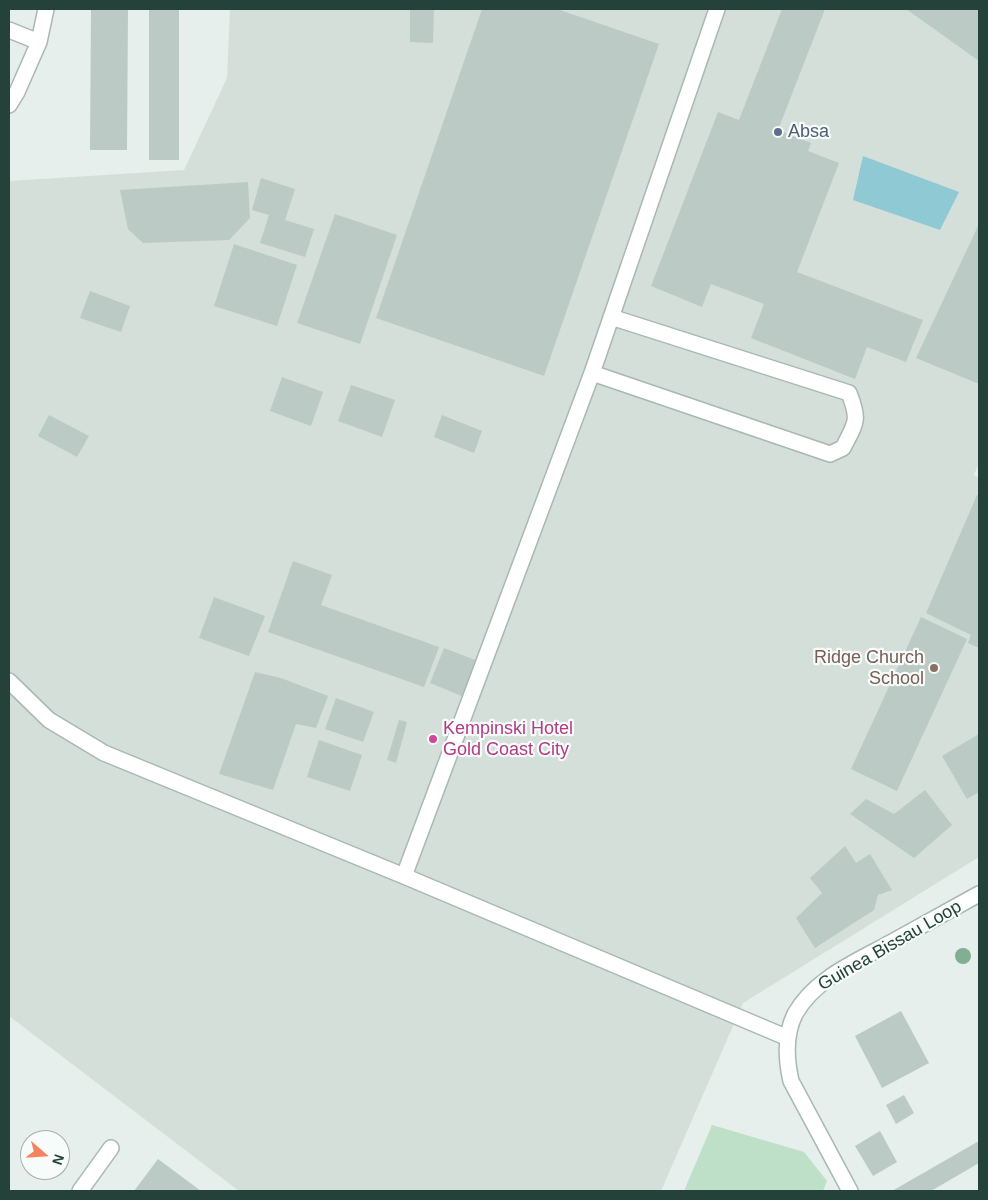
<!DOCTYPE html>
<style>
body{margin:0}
#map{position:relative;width:988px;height:1200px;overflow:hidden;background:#e6efeb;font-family:Arial,sans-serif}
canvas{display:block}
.frame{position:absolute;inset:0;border:10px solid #24423a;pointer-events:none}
.north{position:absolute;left:20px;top:1130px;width:50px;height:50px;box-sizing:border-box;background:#f7fbf9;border:1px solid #a3b1ad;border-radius:50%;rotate:109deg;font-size:14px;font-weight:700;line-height:20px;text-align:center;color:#24423a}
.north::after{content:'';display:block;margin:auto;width:18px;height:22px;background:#f4845f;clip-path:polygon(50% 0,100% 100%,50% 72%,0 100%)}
</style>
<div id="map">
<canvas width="988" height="1200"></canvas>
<div class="frame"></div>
<div class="north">N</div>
</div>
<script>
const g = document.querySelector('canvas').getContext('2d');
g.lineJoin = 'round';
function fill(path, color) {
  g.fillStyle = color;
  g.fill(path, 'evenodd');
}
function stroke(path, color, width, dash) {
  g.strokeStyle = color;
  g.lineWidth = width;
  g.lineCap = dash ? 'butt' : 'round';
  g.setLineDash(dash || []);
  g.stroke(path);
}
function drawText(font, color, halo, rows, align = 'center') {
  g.font = font + ' Arial,sans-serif';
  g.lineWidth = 4.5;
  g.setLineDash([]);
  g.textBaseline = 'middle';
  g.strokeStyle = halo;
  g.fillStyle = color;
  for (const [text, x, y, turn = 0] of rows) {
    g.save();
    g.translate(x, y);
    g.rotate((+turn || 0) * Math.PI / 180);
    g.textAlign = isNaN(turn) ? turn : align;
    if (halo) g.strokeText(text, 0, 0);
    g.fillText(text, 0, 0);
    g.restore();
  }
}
fill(new Path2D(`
 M230 9H979V463L974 475 979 478V857L743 1003 661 1191H239L9 1016V181L184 170 227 78Z`), '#d4dfda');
fill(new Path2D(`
 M712 1125 804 1152 827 1181 823 1191H684Z`), '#bfe0c8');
fill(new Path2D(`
 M863 156 959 192 940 230 853 200Z`), '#8ec9d4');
fill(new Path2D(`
 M91 9H128L127 150H90Z
 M149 9H179V160H149Z
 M410 9H434L433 43 410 42Z
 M482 9H557L659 44 544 376 376 318Z
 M782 9H825L778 130 811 143 808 151 839 163 797 272 923 320 906 362 867 347 855 379 751 338 764 304 711 284 702 307 651 286 718 112 739 120Z
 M906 9H979V61L923 21Z
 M261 178 295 189 285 220 314 229 305 257 260 243 269 215 252 210Z
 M248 182 250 218 229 240 143 243 128 229 120 190Z
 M335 214 397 235 360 344 297 323Z
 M979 224V384L916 358Z
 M234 244 297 265 277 326 214 306Z
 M90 291 130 306 121 332 80 318Z
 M282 377 323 392 311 426 270 411Z
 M351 385 395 400 382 437 338 421Z
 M49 415 89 436 77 457 38 436Z
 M442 415 482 431 474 453 434 437Z
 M977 495 979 496V648L968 643 971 635 926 613Z
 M293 561 332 575 321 605 439 647 424 687 268 632Z
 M214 597 265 616 249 656 199 638Z
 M921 617 967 639 897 791 851 769Z
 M444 648 478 661 464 697 430 683Z
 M255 672 281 678 328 696 316 728 296 724 273 790 219 774Z
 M336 698 374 712 363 742 325 729Z
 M399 720 407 722 396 763 387 760Z
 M979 734V792L967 799 942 756Z
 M319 740 362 755 350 791 307 777Z
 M925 790 952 825 914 858 850 814 866 799 894 814Z
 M845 846 856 863 870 854 892 890 878 895 874 910 815 948 796 918 822 893 810 878Z
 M901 1011 929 1063 882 1088 855 1036Z
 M904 1095 914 1113 896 1124 886 1105Z
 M880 1131 897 1162 873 1176 855 1146Z
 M979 1141V1163L931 1191H892Z
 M158 1159 201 1191H134Z`), '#bbcac4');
const minor = new Path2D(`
 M9 30 39 42
 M9 105 17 92 39 42 46 9
 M592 373 830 454 843 448C856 422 860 421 849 393L611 317
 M9 681 49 720 104 753 404 876 788 1038
 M404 876 592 373 717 9
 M80 1191 111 1148
 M850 1191 791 1081C786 1059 785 1034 795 1014 815 978 858 961 892 942 921 926 950 910 979 894`);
stroke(minor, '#a8b8b2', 18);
stroke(minor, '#fff', 15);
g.fillStyle = '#80af93';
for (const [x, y] of [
 [963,956]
]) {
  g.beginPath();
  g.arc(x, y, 8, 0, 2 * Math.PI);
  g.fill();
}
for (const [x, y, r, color] of [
 [778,132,5,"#5c6f8a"],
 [934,668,5,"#8d6e63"],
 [433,739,5,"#d1479c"]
]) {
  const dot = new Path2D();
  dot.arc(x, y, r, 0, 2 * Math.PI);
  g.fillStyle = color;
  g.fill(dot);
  stroke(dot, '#f7fbf9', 2);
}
drawText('18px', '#4e5e75', '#f7fbf9', [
 ["Absa",788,132]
], 'left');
drawText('18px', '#785e54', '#f7fbf9', [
 ["Ridge Church",924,658],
 ["School",924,679]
], 'right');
drawText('18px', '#b23c85', '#f7fbf9', [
 ["Kempinski Hotel",443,729],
 ["Gold Coast City",443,750]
], 'left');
drawText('18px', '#24423a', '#f7fbf9', [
 ["Guinea Bissau Loop",890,946,-30]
]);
</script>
